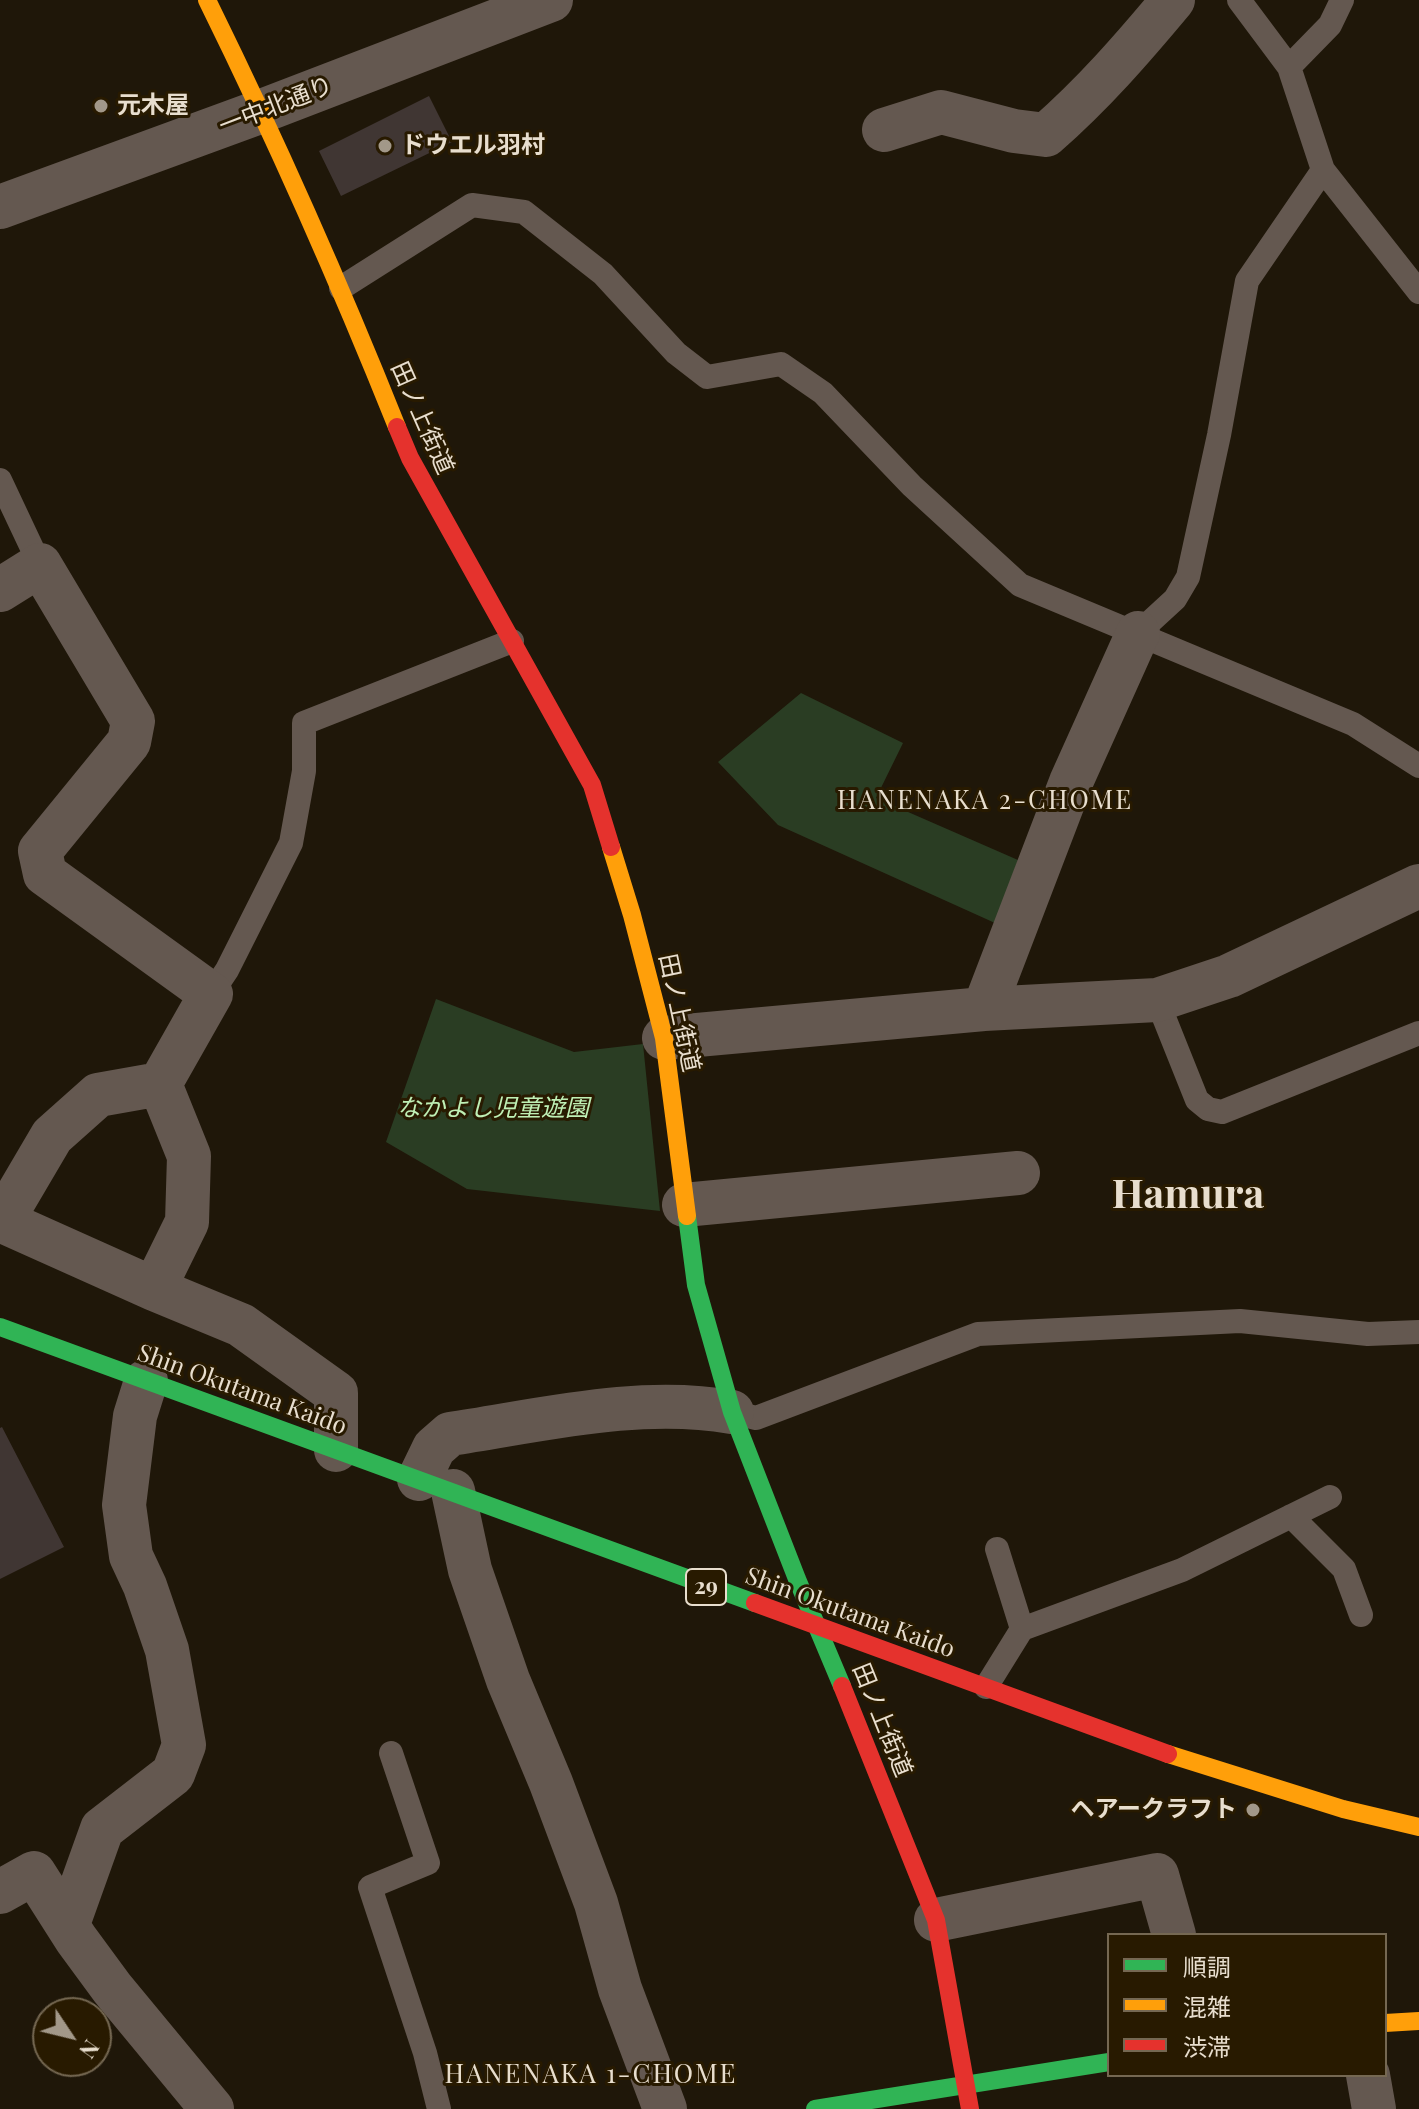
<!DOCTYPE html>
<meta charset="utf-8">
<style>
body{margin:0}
#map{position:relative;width:1419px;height:2109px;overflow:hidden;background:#1f1709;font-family:"Playfair Display","Noto Sans JP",serif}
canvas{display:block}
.legend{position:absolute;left:1107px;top:1933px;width:280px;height:144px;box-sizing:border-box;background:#281a00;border:2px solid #756852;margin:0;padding:10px 14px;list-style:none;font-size:24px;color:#e8dece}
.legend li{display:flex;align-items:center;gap:16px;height:40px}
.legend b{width:40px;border:2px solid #756852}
.north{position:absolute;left:32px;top:1997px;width:80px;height:80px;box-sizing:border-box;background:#281a00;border:2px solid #756852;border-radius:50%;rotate:125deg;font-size:22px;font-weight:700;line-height:32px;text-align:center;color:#e8dece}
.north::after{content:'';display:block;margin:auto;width:28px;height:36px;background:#a29889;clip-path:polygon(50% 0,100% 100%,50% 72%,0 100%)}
</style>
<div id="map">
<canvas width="1419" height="2109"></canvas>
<ul class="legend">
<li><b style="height:10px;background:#30b455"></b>順調</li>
<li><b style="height:10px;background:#ff9f0a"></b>混雑</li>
<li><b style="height:10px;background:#e5322d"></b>渋滞</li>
</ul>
<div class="north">N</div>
</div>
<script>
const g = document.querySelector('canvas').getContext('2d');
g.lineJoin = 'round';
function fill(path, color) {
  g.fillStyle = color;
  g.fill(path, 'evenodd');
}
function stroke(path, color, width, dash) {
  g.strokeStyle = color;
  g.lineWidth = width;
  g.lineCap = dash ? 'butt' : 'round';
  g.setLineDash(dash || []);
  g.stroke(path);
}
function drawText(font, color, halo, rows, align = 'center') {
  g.font = font + ' "Playfair Display","Noto Sans JP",serif';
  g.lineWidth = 6;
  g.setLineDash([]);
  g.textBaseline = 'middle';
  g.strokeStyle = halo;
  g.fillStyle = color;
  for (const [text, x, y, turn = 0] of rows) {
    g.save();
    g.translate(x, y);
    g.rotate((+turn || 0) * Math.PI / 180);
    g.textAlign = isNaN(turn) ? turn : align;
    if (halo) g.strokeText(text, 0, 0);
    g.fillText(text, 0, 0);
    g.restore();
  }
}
fill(new Path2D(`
 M801 693 903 743 876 798 1018 860 995 923 778 825 718 762Z
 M436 999 574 1052 643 1044 660 1211 467 1189 386 1142Z`), '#2a3d23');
fill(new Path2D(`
 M429 96 452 142 341 196 319 151Z
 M2 1427 64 1547 0 1579V1428Z`), '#403633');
stroke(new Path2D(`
 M1239 0 1289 67 1323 170 1419 292
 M1289 67 1330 25 1342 0
 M341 288 472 205 524 212 603 274 676 353 707 377 781 364 823 393 912 486 1020 585 1353 724 1419 766
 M0 480 40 565
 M1138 633 1175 599 1188 577 1219 435 1247 281 1323 170
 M211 994 227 970 291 843 304 771V723L512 641
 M1157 1000 1197 1100 1208 1109 1222 1112 1419 1033
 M732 1412 756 1418 978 1334 1240 1321 1368 1334 1419 1332
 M1291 1516 1344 1569 1361 1615
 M997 1549 1022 1629
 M986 1687 1022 1629 1182 1570 1330 1497
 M391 1753 428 1863 370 1887 425 2053 439 2109`), '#645850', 24);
stroke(new Path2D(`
 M884 130 941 112 1014 131 1046 135C1093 94 1133 48 1173 0
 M0 207 262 111 551 0
 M0 590 40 565 133 721 129 742 40 851 45 874 211 994 160 1084 189 1156 187 1222 154 1289
 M984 1009 1071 782 1138 633
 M664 1038 984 1009 1157 1000 1229 976 1419 886
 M684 1205 1018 1173
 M0 1220 154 1289 241 1325 336 1393V1450
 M2 1221 52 1136 98 1095 160 1084
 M419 1479 434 1448 450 1434C543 1420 639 1396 732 1412
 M453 1491 470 1570 508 1680 551 1783 596 1903 620 1989 665 2109
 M0 1892 34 1873 76 1939 112 1988 212 2109
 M936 1920 1157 1875 1174 1935
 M68 1924 102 1829 173 1774 184 1745 167 1650 145 1586 131 1556 124 1505 135 1416 146 1381
 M1368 2075 1374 2109`), '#645850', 44);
stroke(new Path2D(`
 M687 1216 696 1285 732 1412 797 1579 842 1686
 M0 1327 755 1603
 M815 2109 1109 2062`), '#30b455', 18);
stroke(new Path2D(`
 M207 0C276 140 339 282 397 427
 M611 847 632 915 664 1038 687 1216
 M1168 1754 1343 1809 1419 1827
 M1385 2023 1419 2021`), '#ff9f0a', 18);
stroke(new Path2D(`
 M397 427 410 458 592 785 611 847
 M755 1603 1168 1754
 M842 1686 936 1920 970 2109`), '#e5322d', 18);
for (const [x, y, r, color] of [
 [101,106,8,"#a29889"],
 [385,146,8,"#a29889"],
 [1253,1810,8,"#a29889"]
]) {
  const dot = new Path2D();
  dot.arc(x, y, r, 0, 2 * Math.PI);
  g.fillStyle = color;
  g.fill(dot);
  stroke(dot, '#281a00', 3);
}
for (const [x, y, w] of [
 [706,1587,40]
]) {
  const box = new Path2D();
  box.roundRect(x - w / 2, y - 18, w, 36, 6);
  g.fillStyle = '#281a00';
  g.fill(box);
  stroke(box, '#e8dece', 2);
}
drawText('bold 22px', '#e8dece', null, [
 ["29",706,1587]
]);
drawText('bold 24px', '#e8dece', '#281a00', [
 ["元木屋",117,106],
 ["ドウエル羽村",401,146],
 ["ヘアークラフト",1237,1810,"right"]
], 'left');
drawText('24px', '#e8dece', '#281a00', [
 ["一中北通り",276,106,-21],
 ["田ノ上街道",422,418,66],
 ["田ノ上街道",679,1013,78],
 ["Shin Okutama Kaido",242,1390,20],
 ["Shin Okutama Kaido",850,1613,20],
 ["田ノ上街道",882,1720,68]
]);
drawText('italic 24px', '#bff0b5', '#281a00', [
 ["なかよし児童遊園",493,1109]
]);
g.letterSpacing = '2px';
drawText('26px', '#e8dece', '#281a00', [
 ["HANENAKA 2-CHOME",985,801],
 ["HANENAKA 1-CHOME",591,2075]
]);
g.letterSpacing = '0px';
drawText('bold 40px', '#e8dece', '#281a00', [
 ["Hamura",1188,1196]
]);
</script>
